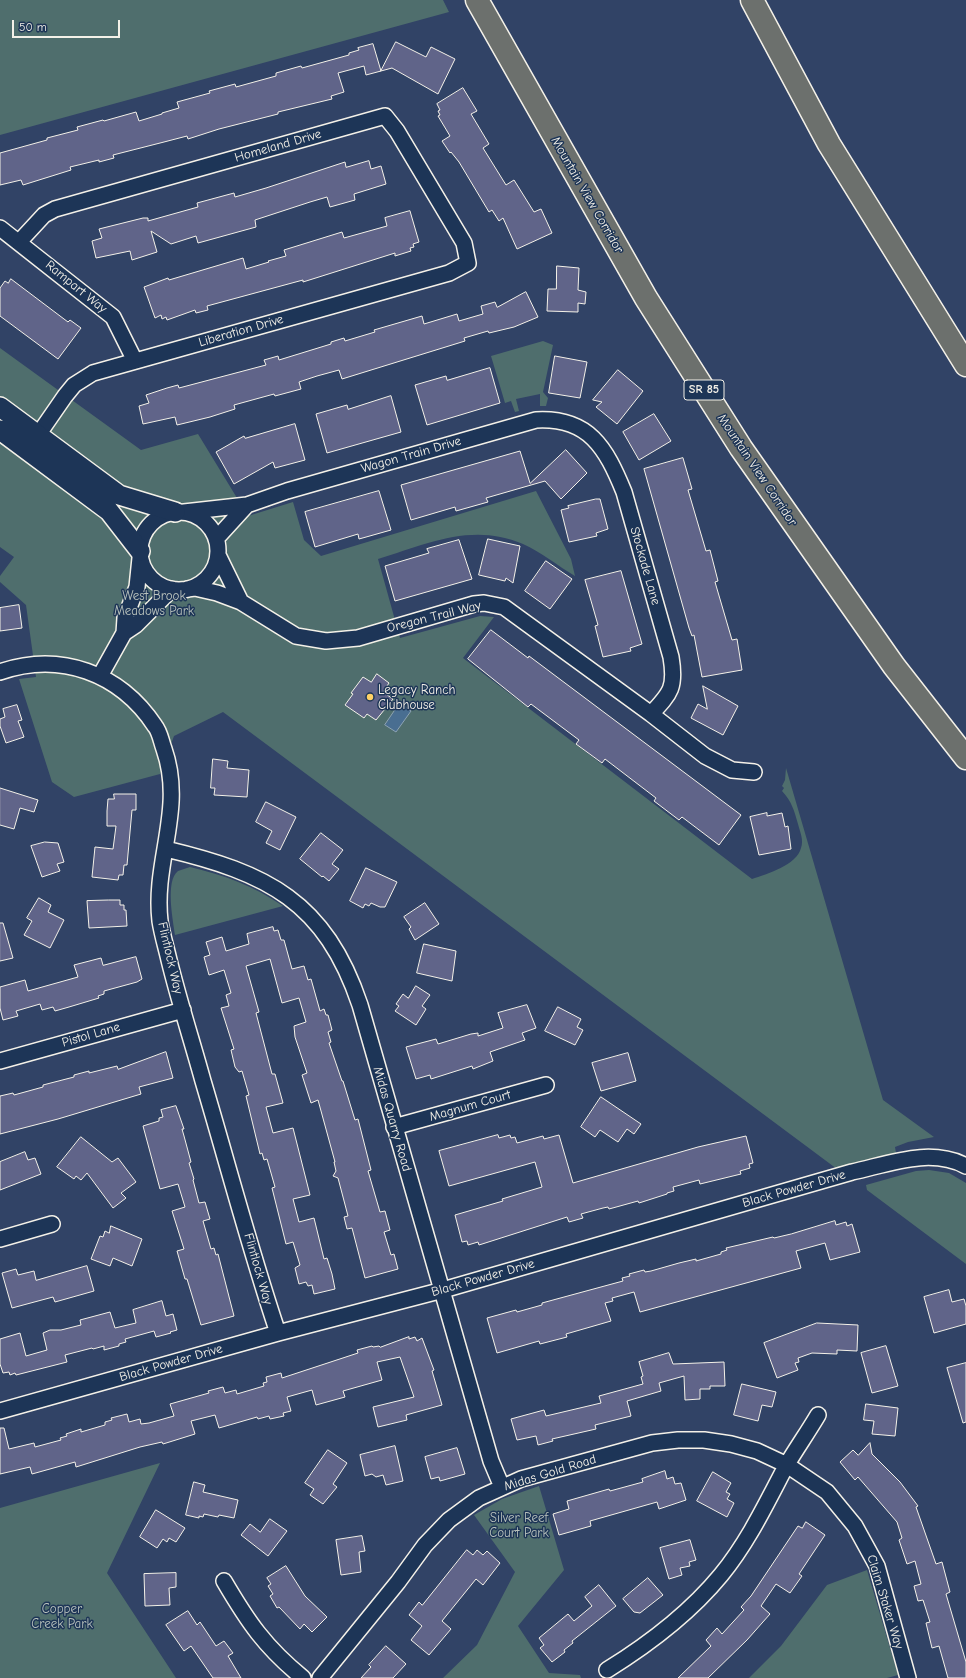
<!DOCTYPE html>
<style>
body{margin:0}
#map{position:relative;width:966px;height:1678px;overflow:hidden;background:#314366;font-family:"Comic Neue",sans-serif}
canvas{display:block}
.scale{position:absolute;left:12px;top:20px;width:108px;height:18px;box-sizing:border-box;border:2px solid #f4f1e8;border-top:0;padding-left:5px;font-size:12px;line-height:14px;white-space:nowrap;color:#f4f1e8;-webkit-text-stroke:3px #1d3557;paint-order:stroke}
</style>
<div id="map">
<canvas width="966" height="1678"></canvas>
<div class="scale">50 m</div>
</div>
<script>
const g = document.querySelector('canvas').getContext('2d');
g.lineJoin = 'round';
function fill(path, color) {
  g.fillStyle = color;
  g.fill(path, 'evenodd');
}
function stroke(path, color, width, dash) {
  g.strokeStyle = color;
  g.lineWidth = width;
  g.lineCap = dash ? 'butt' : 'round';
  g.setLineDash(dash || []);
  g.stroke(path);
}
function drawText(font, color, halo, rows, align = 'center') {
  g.font = font + ' "Comic Neue",sans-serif';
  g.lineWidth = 3;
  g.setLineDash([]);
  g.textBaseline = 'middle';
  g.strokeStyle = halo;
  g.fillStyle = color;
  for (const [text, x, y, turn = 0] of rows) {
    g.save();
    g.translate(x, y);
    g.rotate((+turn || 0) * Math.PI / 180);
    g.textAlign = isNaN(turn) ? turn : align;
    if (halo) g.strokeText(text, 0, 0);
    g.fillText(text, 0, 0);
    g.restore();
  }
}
fill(new Path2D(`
 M0 0H443L449 12 0 135Z
 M543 341 553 345 543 392 548 398 546 406H540V394L516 399 519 411 515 412 511 401 505 403 491 356Z
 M0 348 141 450 198 434 248 516 293 502 304 540 321 556 536 491 571 559 575 576C558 566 541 552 523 544 472 522 427 544 378 559L400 638 480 616 494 617 463 658 752 879C767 874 797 865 801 848 804 840 800 832 798 824 794 810 792 802 782 791L784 788 782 786 785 780 786 768 883 1100 934 1137 908 1142 895 1147 896 1153 837 1169 223 712 174 736 160 774 74 797 52 782 19 679 36 677 26 605 0 582V576L14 557 0 547Z
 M190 867C224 875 254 886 283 906L175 935C173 920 165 881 178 871Z
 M929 1170 949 1173 966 1183V1264L867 1190 866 1185 916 1171Z
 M160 1463 107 1573 176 1678H0V1508Z
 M539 1486 564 1570 518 1626 549 1673 580 1675 581 1678H443L477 1645 515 1572 474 1515 502 1499Z
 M867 1570 898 1675 887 1678H749L781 1646 827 1585Z`), '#4f6e6d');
const water = new Path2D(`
 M400 703 411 711 396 732 385 725Z`);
fill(water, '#496e91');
stroke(water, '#8da2b4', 1);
const building = new Path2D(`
 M396 42 426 57 431 47 455 59 438 94 392 68 381 71Z
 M373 44 381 71 366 75 364 66 338 73 344 92 331 96 332 99 278 112V114L219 129 188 139 187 136 164 142 113 155 114 158 99 162V160L70 167 71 170 23 185 21 180 0 185V153L47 140V138L78 130 77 127 103 120 104 121 136 112 139 121 162 114V113L179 108 177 102 210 93 209 91 235 84 236 87 276 76V73L301 66 302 68 349 55V53L359 50 358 48Z
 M463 88 477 111 471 114 489 144 483 148 506 185 514 180 534 212 541 209 552 233 517 249 503 218 499 221 492 210 489 212 459 162 451 152 450 153 442 141 450 136 438 116 440 115 438 111 440 110 437 104Z
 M369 161 371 169 381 166 386 184 354 194 355 200 330 207 327 197 310 202 255 220 256 227 198 243 196 236 171 244 151 231 157 252 132 260 130 251 96 258 92 241 102 238 99 229 143 218H148V221L198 207 197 203 234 193 235 197 266 188 345 162 346 167Z
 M410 211 419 242 413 244 414 247 410 248 411 251 395 256V253L303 282V280L207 306 208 310 196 313 195 310 167 320 166 317 162 319 161 315 155 318 144 287 168 278 169 280 243 258 246 269 269 262 268 261 286 256 284 250 342 232 344 238 387 226 385 218Z
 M557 266 579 268 578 290 586 292 585 304 578 303V312L547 311 548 289H556Z
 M11 279 68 322 70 320 81 328 58 359 0 316V288L5 281 8 283Z
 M526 292 538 317 514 327 489 333 488 331 464 338 465 341 342 379 339 370 317 376 299 382 301 389 275 396 274 394 234 405 235 409 210 417 177 425 175 417 143 424 139 406 149 403 146 395 167 388 178 385 179 388 266 365 264 360 278 356 279 360 331 344V342L344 338 345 341 375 332 374 330 422 316 424 324 457 314 459 321 483 314 481 306 495 302 497 307Z
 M555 356 587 362 580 398 549 393Z
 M490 368 500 403 427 425 415 385 446 376 447 380Z
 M618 370 643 391 617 424 596 407 602 402 593 400Z
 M391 396 401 432 327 453 316 414 347 405 348 409Z
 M654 414 671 441 639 460 623 432Z
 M295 424 305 460 275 468 273 462 234 484 216 452 244 436 245 438Z
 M566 450 587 473 561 499 545 481 486 498 488 502 456 511 455 507 411 520 401 485 520 451 530 483Z
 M683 458 692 489 688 490 706 551 710 550 718 581 715 582 732 640 737 639 742 670 702 677 694 635 692 636 689 628 644 469Z
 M379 491 391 530 359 539 358 534 315 547 305 512Z
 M596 499H600L608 529 596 533 597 536 569 542 561 510 569 508 568 506Z
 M488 539 520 546 513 583 506 578 505 581 479 575Z
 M459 540 472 579 395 601 385 566 429 553 427 549Z
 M546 561 572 579 550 609 525 591Z
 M621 571 642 644 630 648 631 651 603 657 595 626 598 625 585 580Z
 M19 605 22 628 0 631V608Z
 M491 630 528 658 529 656 741 815 719 845 682 817 679 820 654 801 656 798 605 759 602 763 576 744 579 740 531 704 528 707 468 659Z
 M377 674 389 683 383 692 393 699 376 720 367 714 364 718 345 705 353 694 351 693 363 677 371 682Z
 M703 686 738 706 723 735 691 718 698 704 707 709Z
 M17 705 22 720 18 721 24 737 6 743 0 726V719L5 717 3 709Z
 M213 759 228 761 227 768 249 770 247 797 214 795 215 788H211Z
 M0 788 38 800 34 812 20 808 14 829 0 825Z
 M114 794H136V810H132L127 865H124L123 875H119L118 880 92 877 95 847 113 849 116 826H107V811L108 799H114Z
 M266 802 296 817 280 850 266 843 272 831 256 822Z
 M767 813V816L782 813 785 827 788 826 791 849 759 855 750 817Z
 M321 833 343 850 332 864 339 869 329 881 323 876 322 877 300 859Z
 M45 842 58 843 64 862 57 864 60 871 42 877 31 846Z
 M366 868 397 882 385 907H380L371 903 369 906 365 904 363 908 350 901Z
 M39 898 51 905 48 912 64 920 50 948 24 935 32 921 27 918Z
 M109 900H120V905H124V910H126L127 926 89 928 87 901Z
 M425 903 439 924 415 940 409 929 411 927 404 917Z
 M0 923H3L13 958 0 961Z
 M273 927 274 931 278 930 281 940H284L292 969 304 966 308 980 311 979 320 1011 324 1009 326 1015H328L332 1030 328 1032 331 1042 329 1043 342 1081H343L355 1120 358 1119 371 1170 368 1171 380 1212 385 1211 390 1230 384 1232 391 1255 394 1254 398 1269 365 1278 352 1228 347 1229 344 1217 348 1216 338 1178 333 1176 336 1171 334 1162H335L318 1100 311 1103 302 1075 307 1073 295 1037 294 1026 306 1022 299 998 282 1003 270 959 246 966 259 1012 256 1013 272 1074H275L283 1103 266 1107 273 1133 293 1128 310 1195 293 1199 299 1222 314 1218 324 1259 327 1258 332 1274 335 1289 314 1294 312 1285 308 1286 306 1282 299 1284 295 1268 300 1265 293 1242 286 1244 272 1188 275 1187 267 1159 264 1160 262 1153 260 1154 246 1096 249 1095 242 1071 239 1072 235 1067 231 1050 234 1049 221 1008 229 1006 226 995 231 993 224 970 209 975 204 957 210 955 206 942 222 937 226 951 249 944 247 934Z
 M424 944 456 951 452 981 417 973Z
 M136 957 142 979 137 982 104 991V994L98 996 99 998 69 1007 55 1011 53 1007 42 1010 40 1004 16 1011 18 1016 3 1020 0 1008V987L25 980 28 991 78 977 74 965 101 958 103 965Z
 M416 986 430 995 422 1006 426 1009 416 1025 395 1011 399 1006 396 1004 403 994 408 998Z
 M527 1005 536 1028 522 1033 525 1040 490 1052 493 1061 473 1069 472 1066 431 1079 430 1075 416 1079 406 1047 436 1039 438 1044 471 1034 478 1033V1036L503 1028 498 1013Z
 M558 1007 581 1019 577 1027 583 1030 575 1045 545 1031Z
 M166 1052 173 1078 139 1087 141 1094 58 1119 0 1134V1096L13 1093 14 1095 43 1087V1085L74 1077V1075L89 1071V1073L117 1066 118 1069Z
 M628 1053 636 1081 601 1091 592 1063Z
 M601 1097 641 1124 634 1134 627 1129 618 1142 600 1130 595 1137 581 1127Z
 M176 1106 184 1129H182L184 1136 191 1162 189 1163 194 1179 193 1180 199 1203 205 1202 210 1219 203 1221 211 1249 214 1248 216 1255 218 1254 234 1316 201 1325 187 1279H185L177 1251 184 1249 172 1211 185 1207 178 1184 160 1189 143 1126 159 1121V1118L163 1117 161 1110Z
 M498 1135 499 1138 510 1135 511 1138 515 1137 517 1143 543 1136 544 1139 559 1135 573 1183 698 1147 746 1136 753 1163 749 1164 750 1168 740 1171 741 1174 700 1184 699 1180 673 1187 674 1191 667 1193V1194L639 1203 638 1201 609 1209 608 1207 603 1208 581 1214 583 1218 569 1222 567 1217 479 1245 478 1242 468 1245 467 1241 462 1242 455 1215 503 1201 502 1199 542 1187 535 1162 449 1186 439 1151Z
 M81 1137 112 1162 118 1158 136 1182 121 1193 126 1198 113 1208 87 1173 81 1180 76 1176 74 1179 57 1167Z
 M25 1152 28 1160 35 1158 41 1174 0 1190V1162Z
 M835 1221 836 1225 846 1222 847 1226 852 1224 860 1252 830 1260 825 1243 796 1251 801 1268 640 1312 634 1292 612 1298 613 1301 605 1303 611 1321 566 1334 567 1337 540 1344 539 1341 497 1353 487 1318 516 1310 517 1312 542 1305V1303L623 1281 622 1278 630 1276 629 1274 644 1270 645 1272 651 1271 679 1263 696 1259V1261L721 1254V1252L727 1250 726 1248 773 1237 774 1238 791 1234Z
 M111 1226 142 1239 132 1266 113 1258 110 1266 91 1259 100 1236 103 1237 105 1231 109 1233Z
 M87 1266 94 1291 55 1302 53 1297 12 1308 2 1273 16 1269 18 1275 34 1271 36 1280Z
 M949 1290 952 1302 964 1299 966 1306V1324L934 1333 924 1297Z
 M162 1301 166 1316 173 1314 177 1330 170 1332 171 1333 156 1337 154 1331 125 1339 126 1342 119 1344V1346L104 1350V1346L93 1349 92 1348 65 1355 67 1362 16 1375 15 1373 10 1375 9 1372 3 1373 0 1364V1339L20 1333 26 1356 47 1350 43 1333 50 1330H61L81 1325 80 1320 110 1312 115 1328 136 1323 133 1310Z
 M817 1323 858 1325 857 1351 837 1350V1354L812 1353 798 1358 799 1362 795 1363 798 1370 777 1378 764 1343Z
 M409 1337V1339L415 1337 417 1341 422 1338 434 1370 432 1371 442 1405 406 1415 407 1420 378 1427 373 1407 414 1397 400 1357 377 1362 382 1380 343 1391 345 1397 316 1405 312 1390 287 1397 291 1411 283 1413 284 1416 270 1419 269 1416 258 1419 257 1417 219 1428 215 1415 191 1421 195 1434 163 1444 162 1442 140 1447 76 1467 75 1462 32 1474 30 1467 0 1474V1428H4L9 1449 34 1443 35 1447 61 1440 60 1438 67 1436 66 1434 81 1429V1432L105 1425V1422L112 1420 111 1418 127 1414 129 1422 140 1419 141 1424 149 1423 174 1416 170 1404 209 1393 208 1391 223 1387 225 1393 236 1390 237 1394 264 1386 263 1383 267 1382 266 1377 281 1373 282 1378 358 1353 357 1350 372 1346 373 1347 379 1346 380 1347Z
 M886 1346 898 1386 872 1393 861 1353Z
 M669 1353 673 1364 724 1362 725 1386H710V1389H700V1399L685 1400 684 1376 659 1383 661 1391 627 1401 631 1416 595 1425 596 1429 552 1439 553 1441 538 1445 536 1436 517 1440 511 1419 544 1410 546 1416 601 1403 599 1396 643 1384 641 1377 643 1376 639 1362Z
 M966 1363V1422L963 1423 947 1368Z
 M742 1384 776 1392 772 1407 762 1405 758 1421 734 1415Z
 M866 1404 898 1408 895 1436 872 1434 874 1421 864 1420Z
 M870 1443 872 1454 900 1482 918 1506 916 1507 936 1564 942 1562 950 1592 946 1594 966 1662V1678H948L939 1646 932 1648 926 1623 930 1622 923 1600 918 1601 914 1586 921 1584 915 1561 907 1564 899 1540 902 1538 897 1522 858 1477 855 1480 840 1462 853 1450 858 1455Z
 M395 1446 403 1481 386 1485 383 1475 376 1477 372 1474 365 1476 360 1455Z
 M457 1448 465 1474 440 1481 439 1477 431 1479 425 1457Z
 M328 1450 347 1463 333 1484 337 1487 323 1504 310 1495 314 1489 305 1483Z
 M665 1471 667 1479 673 1477 675 1484 681 1483 686 1500 659 1509 657 1502 590 1521 591 1526 559 1535 553 1514 569 1509 567 1501 609 1489 610 1491 643 1482 642 1479Z
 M713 1472 731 1483 726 1492 730 1494 727 1499 734 1503 727 1517 697 1501Z
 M194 1482 205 1485 203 1492 238 1500 234 1518 219 1515 218 1517 204 1514 203 1517 199 1516V1518L186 1515Z
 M156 1510 185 1528 176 1542 169 1538 167 1542 163 1539 157 1548 140 1537Z
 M270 1519 287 1531 268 1556 241 1535 250 1524 260 1532Z
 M806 1522 825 1535 799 1574 802 1576 790 1593 776 1584 761 1606 770 1614 747 1640 708 1678H678L711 1646 706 1640 717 1628 722 1634 744 1610 741 1607 751 1596 798 1526 802 1528Z
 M362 1536 365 1551 359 1552 361 1572 341 1575 336 1540Z
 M690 1540 696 1560 689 1562 690 1566 680 1568 682 1575 669 1579 660 1548Z
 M467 1550 473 1555 477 1550 483 1555 487 1551 500 1563 483 1585 476 1579 442 1621 451 1629 429 1655 411 1640 422 1626 409 1615 419 1602 422 1605Z
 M286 1566 305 1596 327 1617 312 1632 304 1624 300 1629 279 1607 277 1608 270 1596 273 1594 268 1586 271 1584 267 1578Z
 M176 1573V1587L169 1588 170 1605 145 1606 144 1574Z
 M648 1578 663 1595 640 1613 634 1612 623 1599Z
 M599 1585 616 1606 572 1641 573 1643 564 1650 565 1652 552 1662 540 1648 544 1645 539 1638 568 1614 574 1621 592 1606 585 1597Z
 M188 1611 197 1625 200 1622 216 1646 224 1641 233 1653 228 1656 241 1678H213L191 1646 184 1651 166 1625Z
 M386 1646 406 1664 393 1678H361L371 1667 369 1665Z`);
fill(building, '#606489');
stroke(building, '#f4f1e8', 1);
const minor = new Path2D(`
 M0 228 113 317 135 361
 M19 242 44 215 55 209 385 116 397 131 464 243 468 263 449 273 93 373 74 385 65 396 38 435
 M184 512 247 505 287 491 536 420C589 417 606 448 624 492L671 657C676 687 671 693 651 714
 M140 551a39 39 0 1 1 78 0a39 39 0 1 1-78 0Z
 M216 539 247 505
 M218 555 241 602
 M187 589 195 588 217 593 241 602 296 636 326 641 358 638 474 604 484 603 504 607 651 714 705 756 732 770 754 772
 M124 633 136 625 172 589
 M0 672C60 651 120 673 155 726 160 732 161 741 164 749 185 809 153 861 160 921 162 934 166 947 169 960 179 1001 192 1041 203 1081 228 1165 250 1250 278 1333
 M100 676 124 633 125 618 137 587 140 558
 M166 849C267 873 325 901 360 1005L491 1461 502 1487
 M0 1061 183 1010
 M394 1127 546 1085
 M0 1239 52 1224
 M0 1411 278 1333 443 1290 852 1172C889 1164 930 1147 966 1166
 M224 1581C248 1622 265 1647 303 1678
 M607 1670C649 1644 689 1614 721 1575 748 1542 766 1504 786 1466 796 1449 808 1432 818 1415
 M320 1678 398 1582 425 1545 449 1520 479 1498 521 1479 652 1443 678 1440H704L731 1444 757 1451 787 1465 827 1492 855 1526 877 1566 908 1678`);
const tertiary = new Path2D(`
 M0 407 119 495 175 512
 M0 430 109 511 140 551`);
const trunk = new Path2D(`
 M477 0 646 298 741 448 894 666 966 758
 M752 0 829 144 966 365`);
stroke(minor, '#f4f1e8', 18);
stroke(tertiary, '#f4f1e8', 22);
stroke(trunk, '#f4f1e8', 25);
stroke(minor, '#1d3557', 15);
stroke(tertiary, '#1d3557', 19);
stroke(trunk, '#6c706d', 22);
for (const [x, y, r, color] of [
 [370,697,4,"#ffd166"]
]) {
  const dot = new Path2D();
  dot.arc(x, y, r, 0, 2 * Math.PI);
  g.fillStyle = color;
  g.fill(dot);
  stroke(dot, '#1d3557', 1.5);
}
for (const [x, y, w] of [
 [704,390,40]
]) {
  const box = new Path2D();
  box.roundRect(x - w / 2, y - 10, w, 20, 3);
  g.fillStyle = '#1d3557';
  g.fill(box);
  stroke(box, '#f4f1e8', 1);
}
drawText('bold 12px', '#f4f1e8', null, [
 ["SR 85",704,390]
]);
drawText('13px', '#f4f1e8', '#1d3557', [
 ["Homeland Drive",278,146,-16],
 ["Mountain View Corridor",587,195,60],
 ["Rampart Way",76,287,39],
 ["Liberation Drive",241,331,-16],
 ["Wagon Train Drive",411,455,-16],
 ["Mountain View Corridor",757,470,56],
 ["Stockade Lane",645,566,74],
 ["Oregon Trail Way",434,617,-14],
 ["Flintlock Way",170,958,77],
 ["Pistol Lane",91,1035,-16],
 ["Magnum Court",470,1106,-16],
 ["Midas Quarry Road",392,1119,74],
 ["Black Powder Drive",794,1189,-16],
 ["Flintlock Way",258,1269,74],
 ["Black Powder Drive",483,1278,-16],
 ["Black Powder Drive",171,1363,-16],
 ["Midas Gold Road",550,1473,-17],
 ["Claim Staker Way",885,1602,73]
]);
drawText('13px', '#bac3bd', '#1d3557', [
 ["West Brook",154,596],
 ["Meadows Park",154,611],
 ["Silver Reef",519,1518],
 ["Court Park",519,1533],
 ["Copper",62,1609],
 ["Creek Park",62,1624]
]);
drawText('13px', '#f4f1e8', '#1d3557', [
 ["Legacy Ranch",378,690],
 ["Clubhouse",378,705]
], 'left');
</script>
